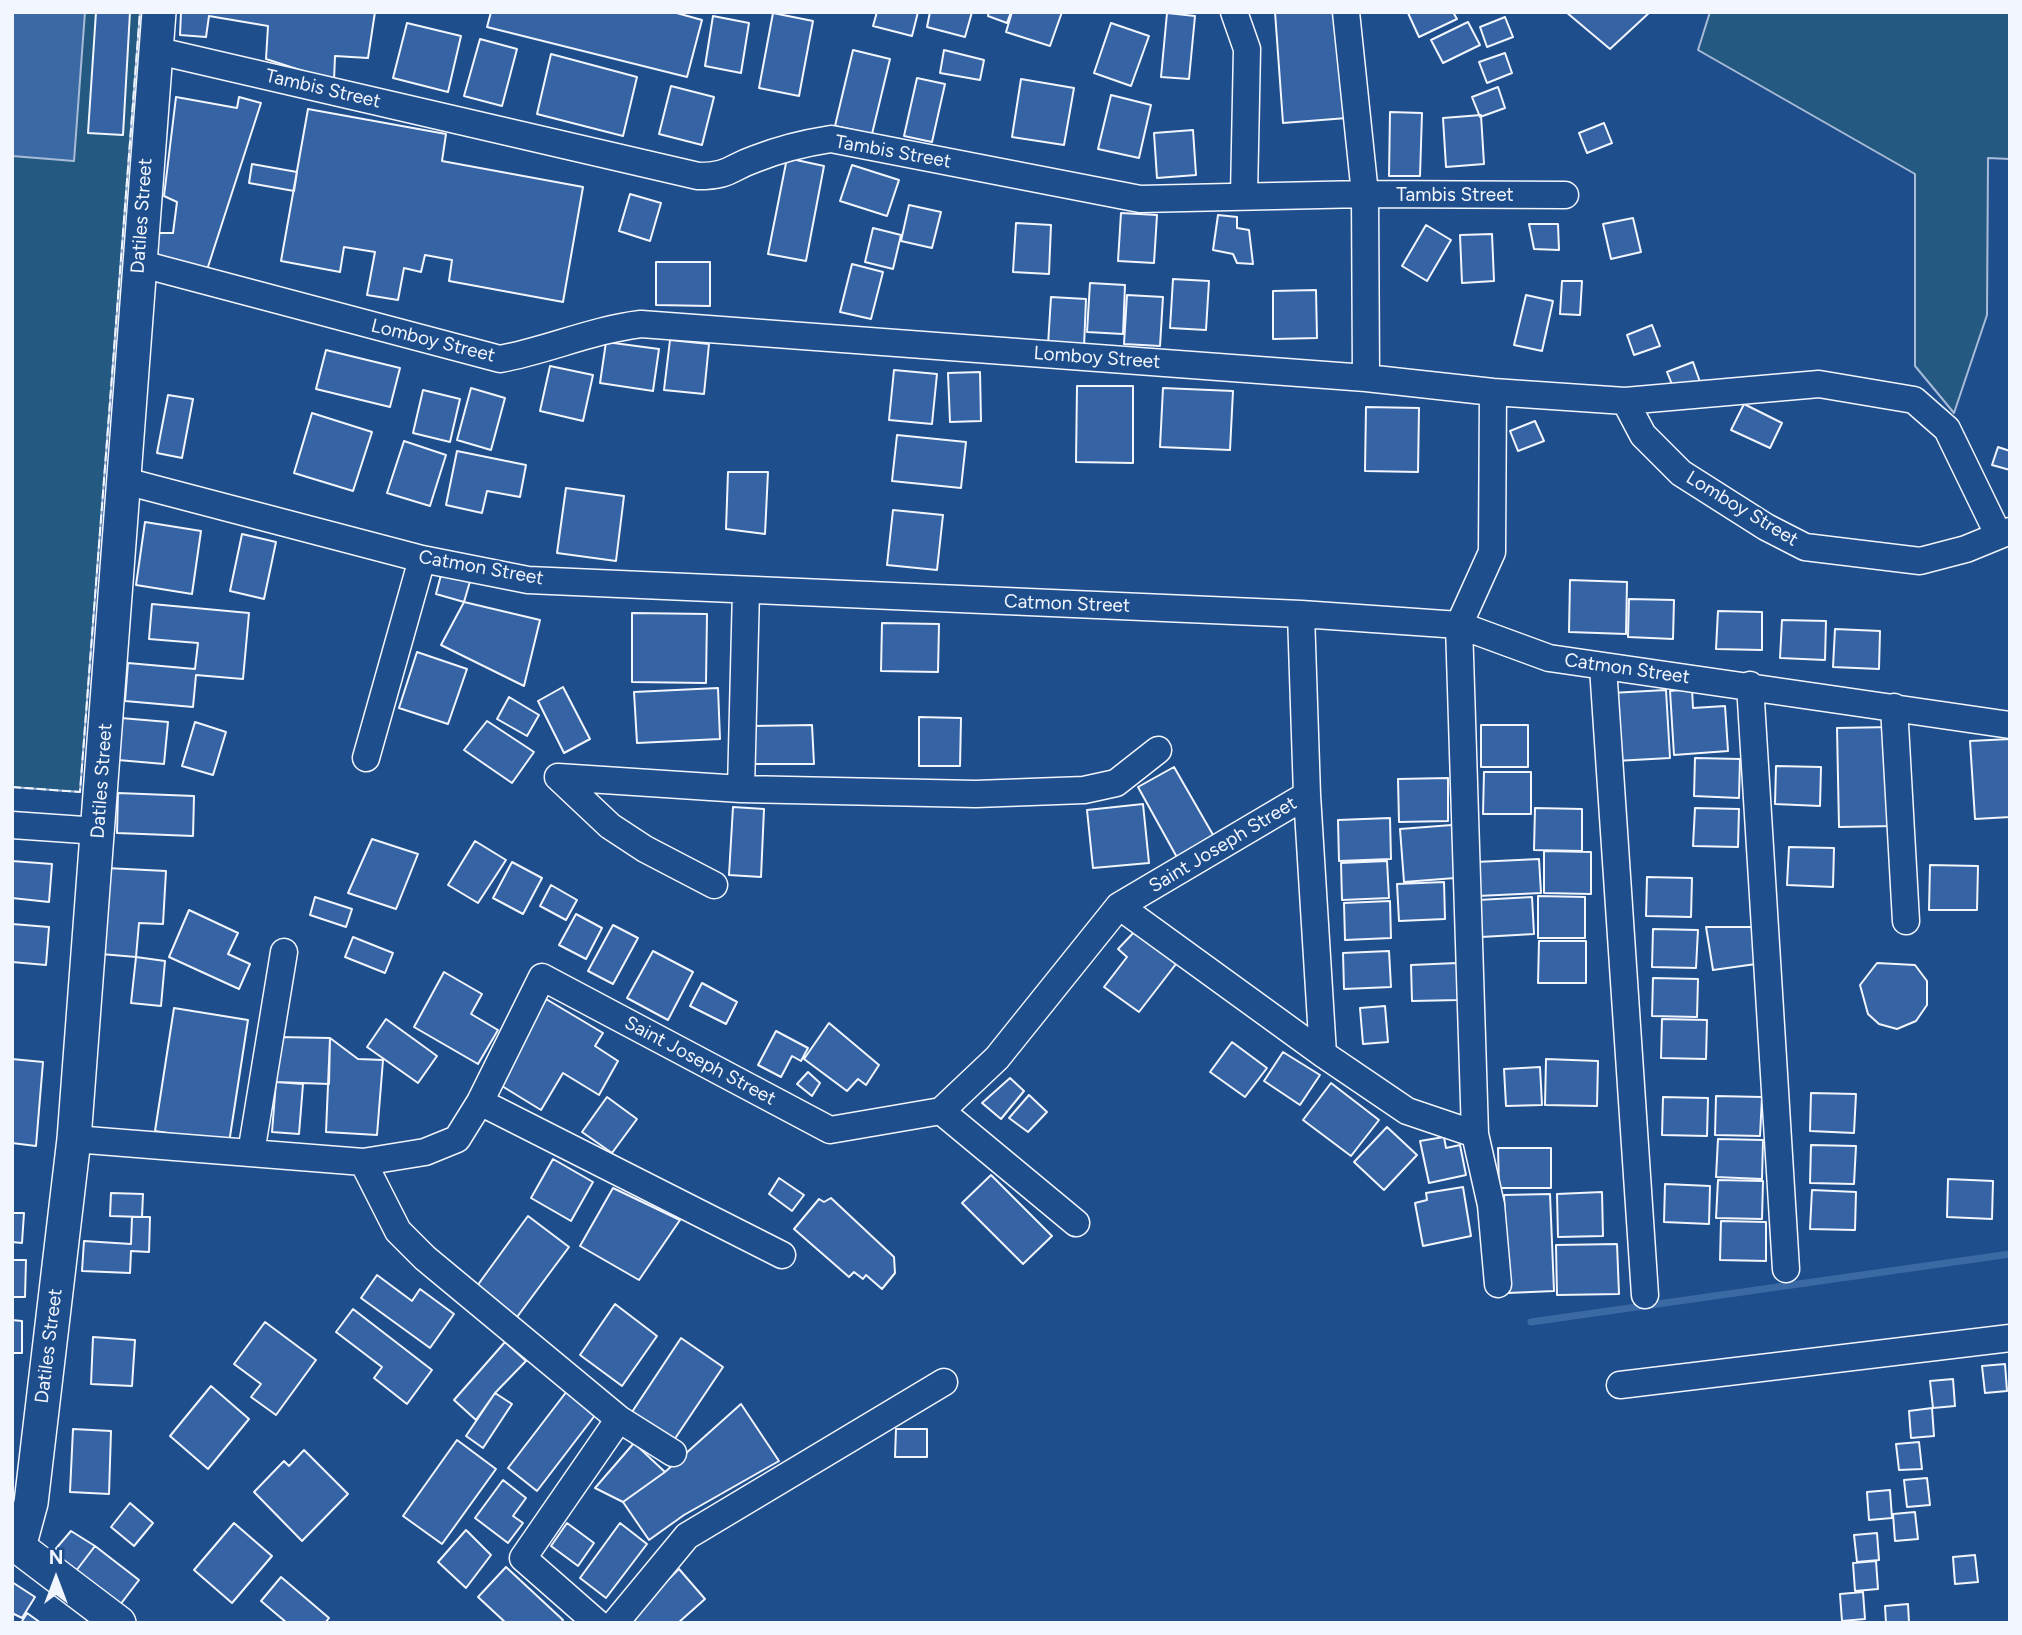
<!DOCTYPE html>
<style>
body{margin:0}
#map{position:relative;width:2022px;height:1635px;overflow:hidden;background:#1f4e8c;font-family:Figtree,sans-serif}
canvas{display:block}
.frame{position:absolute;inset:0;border:14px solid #f2f6ff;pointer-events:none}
.north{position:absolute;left:21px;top:1544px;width:70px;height:70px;-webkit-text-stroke:5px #1f4e8c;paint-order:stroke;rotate:0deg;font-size:19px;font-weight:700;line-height:28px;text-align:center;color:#f2f6ff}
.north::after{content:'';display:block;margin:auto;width:24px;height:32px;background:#f2f6ff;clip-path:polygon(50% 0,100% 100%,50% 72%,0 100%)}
</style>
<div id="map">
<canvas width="2022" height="1635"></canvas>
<div class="frame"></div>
<div class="north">N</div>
</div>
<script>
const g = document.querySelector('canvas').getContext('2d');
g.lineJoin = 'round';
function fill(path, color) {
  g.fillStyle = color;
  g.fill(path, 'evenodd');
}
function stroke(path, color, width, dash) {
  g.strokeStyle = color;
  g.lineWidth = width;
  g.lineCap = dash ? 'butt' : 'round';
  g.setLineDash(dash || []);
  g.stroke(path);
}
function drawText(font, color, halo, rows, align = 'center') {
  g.font = font + ' Figtree,sans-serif';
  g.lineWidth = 5;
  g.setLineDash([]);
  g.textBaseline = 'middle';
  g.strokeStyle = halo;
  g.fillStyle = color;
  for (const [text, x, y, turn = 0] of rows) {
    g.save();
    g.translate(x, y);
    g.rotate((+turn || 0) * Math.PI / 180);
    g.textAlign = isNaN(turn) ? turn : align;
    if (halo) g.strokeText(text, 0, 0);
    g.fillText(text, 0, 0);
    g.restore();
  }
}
const green = new Path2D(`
 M12 12H140L80 792 12 787Z
 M1710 12H2010V159L1988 158 1987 315 1954 413 1915 366V174L1698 50Z`);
fill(green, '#245a82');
stroke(green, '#a8bbd7', 2);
const water = new Path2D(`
 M12 12H85L74 161 12 156Z`);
fill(water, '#3b69a3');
stroke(water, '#a8bbd7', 2);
stroke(new Path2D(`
 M1531 1322 2010 1254`), '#3b69a3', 7);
const building = new Path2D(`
 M96 12H130L123 135 88 133Z
 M181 12H375L368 58 335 56 334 81 266 59 268 26 209 16 206 37 180 35Z
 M491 12H673L702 20 687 77 487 27Z
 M877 12H918L912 36 873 26Z
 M930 12H972L965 37 927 27Z
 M989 12H1011L1007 23 988 16Z
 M1012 12H1062L1050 46 1006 32Z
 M1275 12H1339L1347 118 1283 123Z
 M1453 12 1457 19 1419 37 1408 13Z
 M1566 12H1650L1610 49Z
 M773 13 813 21 799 96 759 88Z
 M1167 13 1195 16 1189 79 1161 77Z
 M713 16 749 23 741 73 705 66Z
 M1505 17 1513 37 1487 47 1480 27Z
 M1468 22 1480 45 1443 63 1431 40Z
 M407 23 461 36 448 92 393 78Z
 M1111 23 1149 36 1131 86 1094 73Z
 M480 39 517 49 502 106 464 96Z
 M853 50 890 59 872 134 835 126Z
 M944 50 984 60 980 80 940 73Z
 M1505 53 1512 73 1487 83 1479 62Z
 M551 54 637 77 623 136 537 114Z
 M917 78 945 84 932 142 904 136Z
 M1021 79 1074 88 1064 145 1012 137Z
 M671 86 714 97 702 145 659 134Z
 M1498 87 1505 108 1480 117 1472 97Z
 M1111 95 1151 105 1139 158 1098 149Z
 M176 97 237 108 239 97 261 103 206 273 154 263 156 233H173L177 202 164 196Z
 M308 109 446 134 442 161 583 187 563 302 449 281 452 260 425 255 421 272 404 268 398 300 367 295 375 252 344 247 340 272 281 261Z
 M1390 112 1422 113 1420 176H1389Z
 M1481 115 1484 164 1446 167 1443 118Z
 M1604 123 1612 143 1587 153 1579 133Z
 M1193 130 1196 175 1157 178 1154 133Z
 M787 158 824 166 806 261 768 254Z
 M252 164 297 172 294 191 249 183Z
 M852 165 899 180 887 216 840 201Z
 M630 194 661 203 650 241 619 231Z
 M909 205 941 212 932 248 901 241Z
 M1121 213 1157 215 1154 263 1118 261Z
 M1218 215 1237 217V228L1249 230 1253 264 1237 263 1233 254 1213 250Z
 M1633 218 1641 252 1611 259 1603 224Z
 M1016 223 1051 225 1049 274 1013 272Z
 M1529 224H1558L1559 250 1534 249Z
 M1426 225 1451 240 1427 281 1402 266Z
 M873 228 901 235 893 269 865 262Z
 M1492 234 1494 281 1462 283 1460 235Z
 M656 262H710V306L656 305Z
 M852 264 883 272 871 319 840 312Z
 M1173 279 1209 281 1206 330 1170 328Z
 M1562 281H1582L1580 315 1560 314Z
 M1090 283 1125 285 1123 334 1087 332Z
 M1316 290 1317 338 1273 339V291Z
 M1127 295 1163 297 1160 346 1124 344Z
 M1526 295 1553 301 1542 351 1514 345Z
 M1051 297 1086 299 1084 347 1048 345Z
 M1652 325 1660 346 1634 355 1627 335Z
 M670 340 709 344 704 394 664 390Z
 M606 342 659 349 653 391 600 383Z
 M326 350 400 368 390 407 316 389Z
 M1693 362 1700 382 1675 392 1667 372Z
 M550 366 593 375 583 421 540 411Z
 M894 370 937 374 932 424 889 420Z
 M980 372 981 421 950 422 948 373Z
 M1077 386H1133V463L1076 462Z
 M471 388 505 398 491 450 457 440Z
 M1163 388 1233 391 1230 450 1160 447Z
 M423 390 460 399 450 442 413 433Z
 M168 395 193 399 182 458 157 453Z
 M1744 404 1782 423 1770 448 1731 430Z
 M1366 407 1419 408 1418 472 1365 471Z
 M312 413 372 432 353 491 294 473Z
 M1535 421 1544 441 1518 451 1510 431Z
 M897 435 966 442 961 488 892 481Z
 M404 441 446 455 430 506 387 493Z
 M1998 447 2010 451V470L1992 465Z
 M457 451 526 465 520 497 487 491 482 513 446 505Z
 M728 472H768L765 534 726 529Z
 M566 488 624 496 616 561 557 553Z
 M893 510 943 515 937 570 887 565Z
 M145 522 201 531 192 594 136 585Z
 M242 534 276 542 264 599 230 591Z
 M442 571 471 578 464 602 436 594Z
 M1570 580 1627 582 1626 634 1569 632Z
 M1629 599 1674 600 1673 639 1628 637Z
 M464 602 540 620 524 686 441 645Z
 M152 604 249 613 243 679 196 675 193 707 125 701 128 663 195 669 198 643 149 639Z
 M1718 611 1762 612V650L1716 649Z
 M632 613 707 614 706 683 632 682Z
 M1782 620 1826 621 1825 660 1780 658Z
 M882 623 939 624 938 672 881 671Z
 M1835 629 1880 631 1879 669 1833 667Z
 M417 652 467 669 448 724 399 708Z
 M563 687 590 739 564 753 538 701Z
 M718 688 720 739 637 743 634 692Z
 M1692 689 1693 708 1725 706 1728 751 1674 755 1670 691Z
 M1666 690 1670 758 1615 761 1611 693Z
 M509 697 539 715 527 736 497 719Z
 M919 717 961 718 960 766H919Z
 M121 718 168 722 164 764 118 760Z
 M487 721 534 752 512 783 464 750Z
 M195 722 226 732 213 775 182 766Z
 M812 725 814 764H752V726Z
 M1481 725H1528V767H1481Z
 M1892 727 1894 826 1839 827 1837 728Z
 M2010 739V817L1975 819 1970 741Z
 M1695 758 1740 759 1739 798 1694 796Z
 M1776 766 1821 767 1820 806 1775 804Z
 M1174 767 1216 840 1179 861 1138 787Z
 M1484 772H1531V814H1483Z
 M1448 778V821L1399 822 1398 779Z
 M118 793 194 796 193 836 117 833Z
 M1143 804 1149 863 1093 868 1087 810Z
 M733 807 764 809 761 877 729 875Z
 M1535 808 1582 809V851L1534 850Z
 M1695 808 1739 809 1738 847 1693 846Z
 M1390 818 1391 859 1339 861 1338 820Z
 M1452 825 1455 878 1404 882 1400 829Z
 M372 839 418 854 396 909 348 893Z
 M475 841 506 860 478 903 448 885Z
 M1789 847 1834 848 1833 887 1787 885Z
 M1544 851 1591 852V894L1544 893Z
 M1539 859 1541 893 1478 896 1476 862Z
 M12 861 52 864 49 902 12 898Z
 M1387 861 1389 898 1342 900 1341 863Z
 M512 862 542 878 523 914 493 898Z
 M1930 865 1978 866 1977 910H1929Z
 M106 868 166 871 163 924 139 923 136 957 101 954Z
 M1647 877 1692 878 1691 917 1646 916Z
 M1444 882 1445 919 1399 921 1397 884Z
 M551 885 577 900 566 920 540 906Z
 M1538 896 1585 897V938H1538Z
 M315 897 352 909 346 927 310 915Z
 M1532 897 1534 934 1481 937 1478 900Z
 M1390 901 1391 938 1345 940 1344 903Z
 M189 910 238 933 228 954 250 964 239 989 169 957Z
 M576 914 602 928 586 959 559 945Z
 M12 924 49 927 46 965 12 962Z
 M613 925 638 938 613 984 588 971Z
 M1706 927H1763V963L1713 970Z
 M1137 929 1176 964 1139 1012 1104 987 1127 957 1118 949Z
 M1653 929 1698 930 1696 968 1652 967Z
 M353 937 393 953 385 973 345 957Z
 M1539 941H1586V983H1538Z
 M653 951 693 972 668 1020 627 998Z
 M1389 951 1391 987 1344 989 1343 953Z
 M136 957 165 961 161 1006 131 1003Z
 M1457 963 1459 1000 1412 1001 1411 965Z
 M1877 963 1915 965 1927 981V1005L1916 1021 1897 1029 1879 1024 1868 1014 1860 985Z
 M444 972 482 994 471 1014 498 1030 478 1064 414 1027Z
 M1653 978 1698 979 1697 1017 1652 1016Z
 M702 983 737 1002 726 1024 690 1006Z
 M546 999 603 1033 595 1046 618 1061 599 1095 563 1073 541 1110 497 1083Z
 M1385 1006 1388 1042 1363 1044 1360 1008Z
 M174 1008 248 1020 229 1143 155 1131Z
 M386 1019 437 1056 418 1083 367 1047Z
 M1662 1019 1707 1020 1706 1059 1661 1058Z
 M829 1023 879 1065 866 1085 858 1079 847 1091 804 1059Z
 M776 1031 808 1048 801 1061 792 1056 781 1077 758 1065Z
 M279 1037 330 1038 329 1084 276 1082Z
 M330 1038 358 1059 383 1060 377 1135 326 1132Z
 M1232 1042 1267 1068 1245 1097 1210 1072Z
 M1283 1052 1320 1075 1300 1105 1264 1081Z
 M12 1059 43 1062 36 1146 12 1143Z
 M1546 1059 1598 1061 1597 1106 1545 1105Z
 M1540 1067 1542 1105 1506 1106 1504 1069Z
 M808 1072 820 1083 812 1096 797 1084Z
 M1010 1078 1024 1091 1001 1119 982 1103Z
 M276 1082 303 1084 299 1134 272 1132Z
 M1331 1083 1379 1120 1351 1156 1303 1120Z
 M1811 1093 1856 1094 1854 1133 1810 1131Z
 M1029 1095 1047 1112 1028 1132 1009 1118Z
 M1716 1096 1762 1097 1760 1136 1715 1135Z
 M607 1097 637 1119 612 1153 582 1132Z
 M1663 1097 1708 1098 1707 1136 1662 1135Z
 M1387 1127 1417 1155 1384 1190 1354 1162Z
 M1444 1137 1446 1148 1460 1145 1466 1175 1429 1183 1420 1141Z
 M1718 1139 1763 1140 1762 1179 1716 1177Z
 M1811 1145 1856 1146 1854 1184 1810 1183Z
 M1498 1148H1551V1188H1499Z
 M553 1159 593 1182 571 1221 531 1198Z
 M991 1175 1052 1236 1023 1264 962 1203Z
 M779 1178 804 1195 792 1211 769 1194Z
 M1948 1179 1993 1181 1992 1219 1947 1217Z
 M1718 1180 1763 1181 1762 1219 1716 1218Z
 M1665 1184 1710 1186 1709 1224 1664 1222Z
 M1463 1187 1471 1236 1423 1246 1415 1203 1427 1200 1426 1193Z
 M613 1188 680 1220 639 1280 580 1246Z
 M1812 1190 1856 1192 1855 1230 1810 1229Z
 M1602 1192 1603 1236 1558 1237 1557 1194Z
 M111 1193 143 1194 142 1217 110 1216Z
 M1550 1194 1554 1291 1508 1293 1504 1195Z
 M831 1198 894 1257 895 1273 882 1289 866 1275 863 1279 854 1272 849 1277 794 1229 819 1199 824 1202Z
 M12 1213H24L22 1243 12 1242Z
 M528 1216 569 1247 517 1317 477 1286Z
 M132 1217H150L149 1252 131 1251 130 1273 82 1271 84 1241 131 1244Z
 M1721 1221 1766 1222V1261L1720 1260Z
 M1617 1244 1619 1294 1557 1295 1556 1245Z
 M12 1260H26L25 1297H12Z
 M377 1275 412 1301 420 1289 454 1314 430 1348 361 1298Z
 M615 1304 657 1336 622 1386 580 1355Z
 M353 1309 432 1370 407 1404 374 1378 382 1367 336 1332Z
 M12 1320 22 1321V1353H12Z
 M265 1322 316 1360 276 1415 251 1397 261 1384 234 1364Z
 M93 1337 135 1340 132 1386 91 1384Z
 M681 1338 723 1367 674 1440 632 1412Z
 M505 1342 526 1361 495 1393 476 1420 454 1400Z
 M2005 1364 2007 1391 1985 1393 1982 1366Z
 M1953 1379 1955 1406 1933 1408 1930 1381Z
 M211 1386 249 1419 208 1469 170 1436Z
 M567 1391 596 1414 537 1491 508 1468Z
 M495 1393 512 1404 483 1448 466 1436Z
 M741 1404 779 1461 684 1515 649 1540 623 1502 665 1472Z
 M1932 1408 1934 1436 1911 1438 1909 1411Z
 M73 1429 111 1431 109 1494 70 1492Z
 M896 1429H927V1457H895Z
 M457 1440 496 1469 442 1544 403 1516Z
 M1919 1442 1922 1469 1899 1470 1896 1444Z
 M634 1443 665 1472 623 1502 595 1488Z
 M304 1450 348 1494 302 1541 254 1492 284 1461 289 1466Z
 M1927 1478 1930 1505 1907 1507 1904 1480Z
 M503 1480 526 1498 513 1516 523 1523 508 1543 475 1518Z
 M1890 1490 1892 1518 1869 1520 1867 1492Z
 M130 1503 153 1523 134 1546 111 1527Z
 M1915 1512 1918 1539 1895 1541 1893 1514Z
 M234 1523 272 1556 232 1603 194 1570Z
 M567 1523 594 1543 578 1566 551 1546Z
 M620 1523 647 1544 606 1598 580 1578Z
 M466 1530 491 1555 466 1588 438 1562Z
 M71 1531 95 1546 76 1571 53 1552Z
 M1877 1533 1879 1560 1857 1562 1854 1535Z
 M95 1546 139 1580 120 1605 76 1571Z
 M1975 1555 1978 1582 1955 1584 1953 1557Z
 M1876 1561 1878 1589 1855 1591 1853 1563Z
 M506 1567 563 1620 561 1623H506L478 1597Z
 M679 1569 705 1599 678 1623H623Z
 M281 1577 329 1618 325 1623H287L261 1601Z
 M12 1582 35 1597 22 1618 12 1613Z
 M1863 1592 1865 1619 1842 1621 1840 1594Z
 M1908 1604 1909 1623H1886L1885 1606Z
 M27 1613 41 1623H21Z`);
fill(building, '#3563a3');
stroke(building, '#f2f6ff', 2);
const minor = new Path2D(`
 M1234 12 1247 49 1244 195
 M1346 12 1365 194 1366 378
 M154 50 698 176C730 176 729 168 755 159 780 149 805 143 831 139L1140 199 1365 194 1565 195
 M138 263 500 359C549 350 591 330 641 324L1366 378 1493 392 1625 401 1819 384 1914 400 1947 429 1998 534
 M1493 392 1492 552 1459 625 1475 1134 1491 1205 1498 1284
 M1625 401 1643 435 1681 473 1766 527 1805 547 1920 561 1966 549 2010 531
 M125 481 422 559 528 580 1301 614 1459 625 1549 658 2010 725
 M1301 614 1307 795 1323 1054
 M1603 667 1645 1295
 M1750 685 1786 1269
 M1894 707 1906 921
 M366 758 422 559
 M558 777 741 789 976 794 1084 790 1116 783 1158 750
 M558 777 610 826 645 849 714 885
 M741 789 746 590
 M12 825 98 831
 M1119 906 1323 1054 1407 1111 1475 1134
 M480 1102 782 1255
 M941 1111 1076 1223
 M74 1139 363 1162 425 1152 457 1139 480 1102 542 977 830 1130 941 1111 997 1058 1119 906 1307 795
 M251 1153 284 952
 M363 1162 398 1231 425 1258 619 1419 673 1453
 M1620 1385 2010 1338
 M597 1623 523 1558 619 1419
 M615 1623 687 1536 944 1382`);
const major = new Path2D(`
 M12 1542 119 1623
 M19 1547 31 1503 74 1139 159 12`);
stroke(minor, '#f2f6ff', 29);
stroke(major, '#f2f6ff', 36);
stroke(minor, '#1f4e8c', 26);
stroke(major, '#1f4e8c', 33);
stroke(new Path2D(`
 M12 787 80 792 140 12`), '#f2f6ff', 2, [9, 3.5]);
drawText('19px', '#f2f6ff', '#1f4e8c', [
 ["Tambis Street",323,89,13],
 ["Tambis Street",893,152,10],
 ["Tambis Street",1455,195],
 ["Datiles Street",142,216,-86],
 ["Lomboy Street",433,341,14],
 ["Lomboy Street",1097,358,4],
 ["Lomboy Street",1742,509,31],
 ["Catmon Street",481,568,10],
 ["Catmon Street",1067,604,2],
 ["Catmon Street",1627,669,8],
 ["Datiles Street",102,781,-86],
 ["Saint Joseph Street",1223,845,-31],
 ["Saint Joseph Street",700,1061,28],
 ["Datiles Street",49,1346,-83]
]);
</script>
